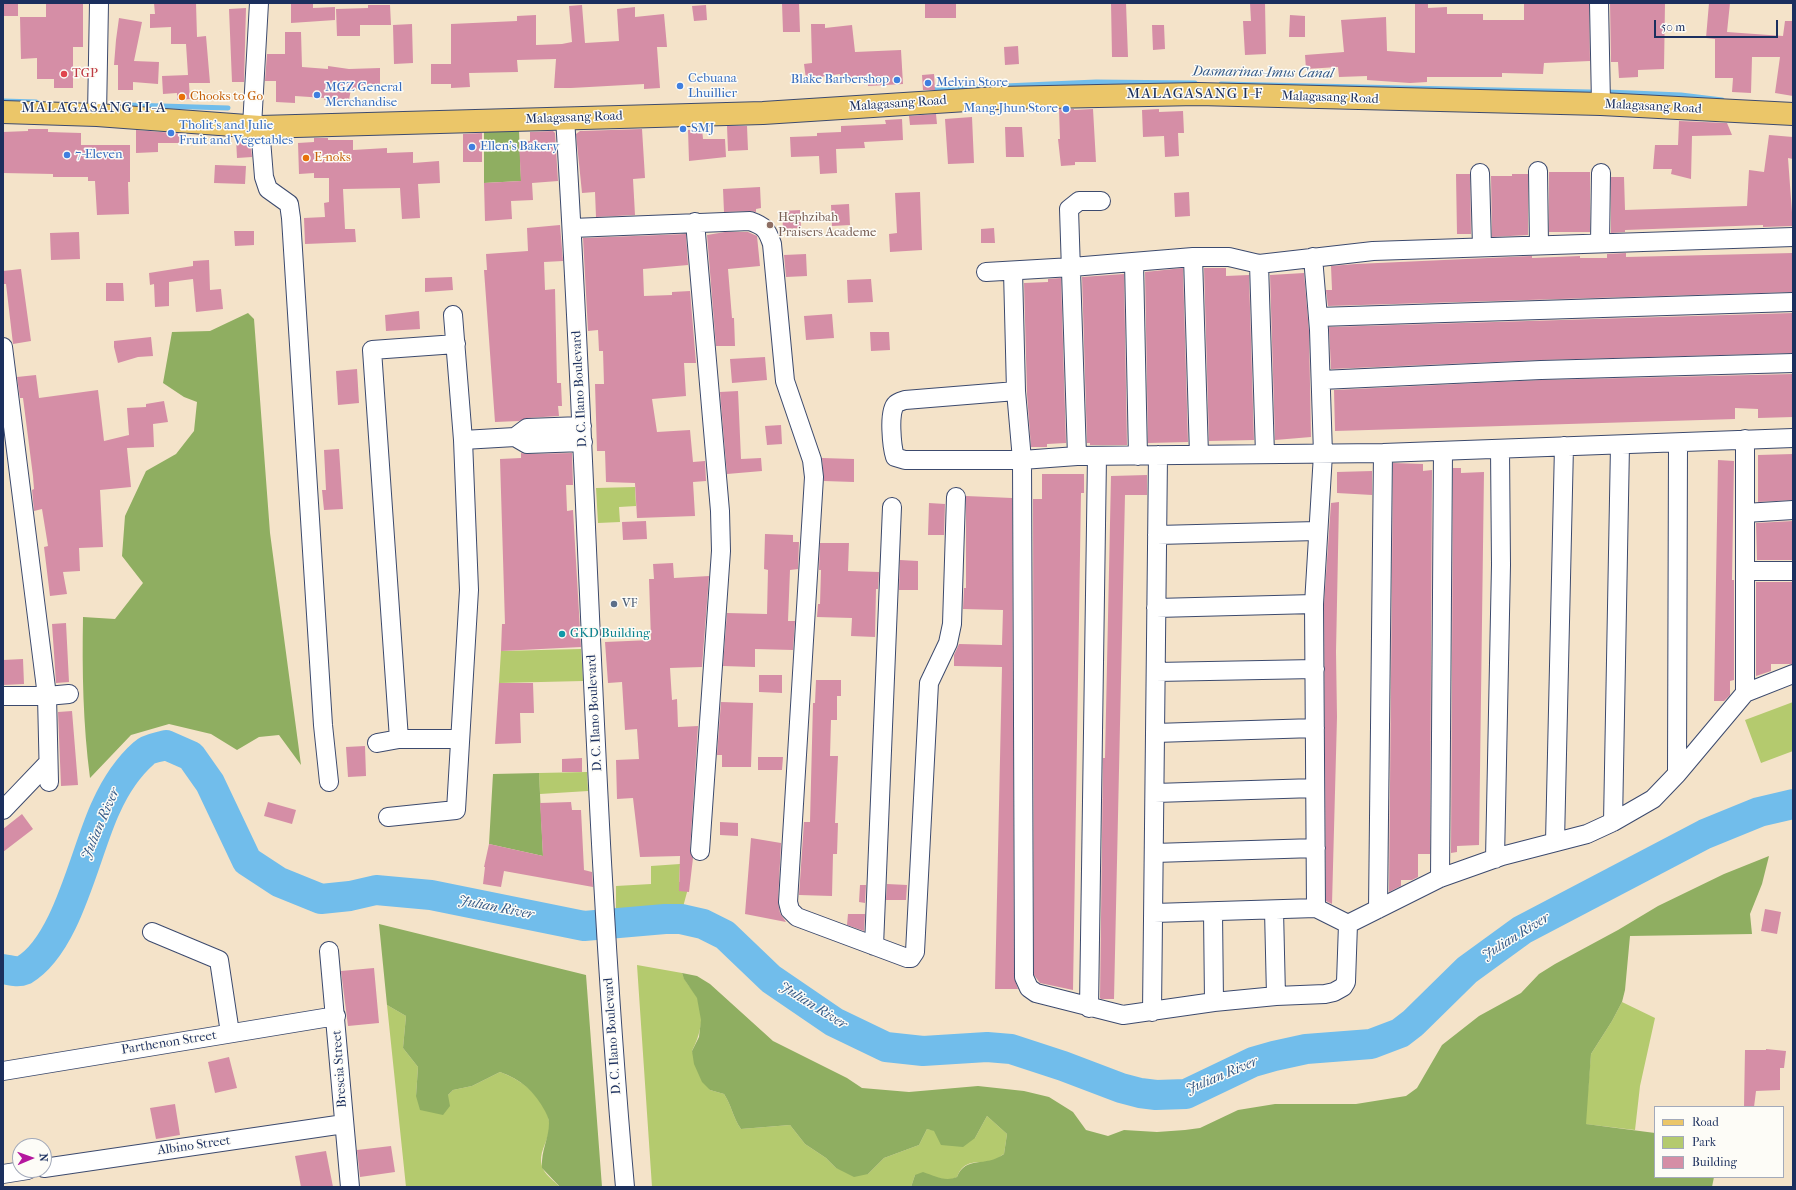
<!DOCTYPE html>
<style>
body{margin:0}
#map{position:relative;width:1796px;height:1190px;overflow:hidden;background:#f4e3c9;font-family:"IM FELL French Canon",serif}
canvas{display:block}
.frame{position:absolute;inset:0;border:4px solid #1b2f5e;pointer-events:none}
.legend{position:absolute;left:1654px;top:1106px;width:130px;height:72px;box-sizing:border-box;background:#fdfcf7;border:1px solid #a3aaba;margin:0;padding:5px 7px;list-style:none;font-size:12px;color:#1b2f5e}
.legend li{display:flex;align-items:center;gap:8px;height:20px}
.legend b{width:20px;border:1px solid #a3aaba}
.north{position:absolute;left:12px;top:1138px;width:40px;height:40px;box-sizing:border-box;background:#fdfcf7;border:1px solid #a3aaba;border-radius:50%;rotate:88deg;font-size:11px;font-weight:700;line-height:16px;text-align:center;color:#1b2f5e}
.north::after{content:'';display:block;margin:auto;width:14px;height:18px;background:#b5179e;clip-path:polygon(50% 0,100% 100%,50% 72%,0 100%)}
.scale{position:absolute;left:1654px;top:20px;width:124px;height:18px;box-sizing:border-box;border:2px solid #1b2f5e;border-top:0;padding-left:5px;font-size:12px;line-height:14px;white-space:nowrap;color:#1b2f5e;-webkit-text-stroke:3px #fdfcf7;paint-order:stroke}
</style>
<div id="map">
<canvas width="1796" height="1190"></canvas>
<div class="frame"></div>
<ul class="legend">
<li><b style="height:5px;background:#ebc669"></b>Road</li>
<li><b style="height:11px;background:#b4ca6e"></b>Park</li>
<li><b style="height:11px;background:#d58ea6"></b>Building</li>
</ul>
<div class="north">N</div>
<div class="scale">50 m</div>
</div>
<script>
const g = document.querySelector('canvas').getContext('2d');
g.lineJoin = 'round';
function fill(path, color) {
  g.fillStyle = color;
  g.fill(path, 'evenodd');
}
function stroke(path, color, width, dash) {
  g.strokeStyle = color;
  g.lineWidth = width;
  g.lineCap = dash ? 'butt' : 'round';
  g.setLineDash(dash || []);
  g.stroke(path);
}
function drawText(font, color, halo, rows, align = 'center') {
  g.font = font + ' "IM FELL French Canon",serif';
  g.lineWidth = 3;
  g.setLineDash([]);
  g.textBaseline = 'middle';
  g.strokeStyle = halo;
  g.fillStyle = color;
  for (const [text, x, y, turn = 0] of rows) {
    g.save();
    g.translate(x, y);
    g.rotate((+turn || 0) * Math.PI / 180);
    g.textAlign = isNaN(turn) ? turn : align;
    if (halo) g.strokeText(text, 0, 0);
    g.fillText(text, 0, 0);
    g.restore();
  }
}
fill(new Path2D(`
 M635 487 636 506 619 507 620 522 598 523 596 488Z
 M581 649 583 681 499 683 501 651Z
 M1793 702V751L1761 763 1745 720Z
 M587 772 588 791 540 794 539 773Z
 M680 864 679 882 690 881 683 907 616 911V886L651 884V866Z
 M637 965 682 973C685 983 692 988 697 997 706 1013 700 1036 692 1051L710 1090 724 1094C732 1106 733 1118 741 1129L790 1125 805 1144 826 1158 836 1168 868 1174 884 1158 919 1145 927 1129 975 1138 987 1116 1007 1134 1004 1154C1000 1156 997 1160 993 1161 977 1164 964 1158 957 1177L950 1180 915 1175 911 1187H652Z
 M1622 1002 1655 1018 1640 1086 1635 1130 1585 1124 1591 1054 1612 1021Z
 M387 1005 406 1016 403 1048 418 1067 416 1096 448 1095 453 1090 472 1086 500 1072C523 1080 553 1103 549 1131 547 1143 538 1154 542 1166 543 1173 555 1182 560 1187H406Z`), '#b4ca6e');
fill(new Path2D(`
 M519 131 521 181 484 183V132Z
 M248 313 254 319 270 533 301 765 279 735 259 737 237 750 211 734 169 724 131 735 90 778C83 724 82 671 83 617L115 619 143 583 122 556 125 516 146 471 176 454 194 431 197 402 184 397 163 383 172 332 210 331Z
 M539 773 543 856 489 844 493 774Z
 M1769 856 1762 884 1750 914 1752 934 1630 936 1625 990 1622 1002 1612 1021 1591 1054 1586 1124 1655 1133V1177H1714L1712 1187H911L915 1175 923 1172C935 1176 945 1182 957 1177 966 1155 985 1168 1004 1154L1007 1134 987 1116 975 1138 963 1147 941 1145 934 1131 927 1129 919 1145 884 1158 868 1174 854 1177 836 1168 826 1158 805 1144 790 1125 741 1129C733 1118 732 1106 724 1094L710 1090 702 1082 694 1064 692 1051 699 1037 701 1020 697 998 684 979 682 973 697 976 710 984 773 1041 847 1078 862 1088 909 1092 978 1086 1024 1091 1049 1097 1073 1112 1086 1130 1108 1136 1124 1130 1157 1132 1185 1130 1200 1128 1238 1110 1275 1104H1356L1406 1096 1417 1088 1442 1045 1479 1016 1521 993 1539 974 1555 964 1618 930 1658 906 1724 874Z
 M379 924 586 975 602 1187H560L542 1168C541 1149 549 1139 549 1123 549 1119 547 1115 545 1111 535 1092 521 1079 500 1072L472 1086 453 1090 448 1095 450 1106 443 1115 420 1110 416 1096 418 1067 403 1048 406 1016 387 1005Z`), '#8fae61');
stroke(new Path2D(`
 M1221 84 1590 92
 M936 89 1096 82 1195 83
 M1607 92 1681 95 1722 100
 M3 101 36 102
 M129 105 228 108`), '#71bdeb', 5);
stroke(new Path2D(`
 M3 969C10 970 17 973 24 970 68 944 85 851 106 807 115 787 127 768 144 753 149 748 160 747 166 745L191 756 210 783 247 861 279 882 321 899 350 896 376 890 431 895 584 926 665 919H681L703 924 725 935 771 979 834 1022 886 1047 923 1051 987 1047 1011 1049 1063 1066 1121 1088 1140 1093 1156 1095 1186 1094 1253 1062 1274 1056 1306 1049 1371 1044 1400 1033 1413 1023 1467 970 1522 930 1705 834 1759 812 1793 804`), '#71bdeb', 30);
fill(new Path2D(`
 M3 3H18V16H3Z
 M46 3H83V47H73V88H54V79H37V58L21 59 20 17H46Z
 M154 3H196L197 37 206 36 210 83H189L190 99 177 100V93L163 94 162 76 188 75 186 44H171V27L150 28V14H155Z
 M291 3H313V8L335 7V20L291 23Z
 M782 3H799L800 32H783Z
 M925 3H956V18H925Z
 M1111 3H1126L1128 57H1112Z
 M1250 3H1265L1266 54 1245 55 1243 21H1251Z
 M1415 3H1428V8L1447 7V14H1483V20H1524V3H1589L1590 61 1544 63 1543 74 1502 73V77H1427V82L1410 83 1367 80V76L1339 77 1338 67 1306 69 1305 55 1344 52 1341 20 1386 17 1387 51 1415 53Z
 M1610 3H1665L1664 69 1638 70V77L1619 78 1618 62H1611Z
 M1709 3H1730L1727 32 1783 36 1785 21H1793V96L1775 93 1780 57H1752L1751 93 1732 92 1733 78H1715V39L1706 38Z
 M368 5H390L391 25H360V36H337L336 9 368 8Z
 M582 5 585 43 619 41 617 9 635 7V17L664 14 667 47H657L660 88 644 89V84L571 88H554L556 59 517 60 518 72 469 73 470 87 451 88V84H431V64H451V24L517 21V16L536 15V45L562 44 572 42 569 6Z
 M706 5 707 20 694 21 692 6Z
 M246 8 244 82H232L229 9Z
 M1290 15 1305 16V37H1289Z
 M119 18 142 22 134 61 159 62 158 84 133 82V90H118V65H114L116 40Z
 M412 24 413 63 394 64 393 25Z
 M811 24H825V28L852 25 855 52 901 50 903 84 868 86V77L840 80V74L806 79 804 64 812 63Z
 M1152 25H1164L1165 49 1153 50Z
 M285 32H301L302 67 328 69V66L349 69 380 68V88L351 89 349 100 340 99V102L324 100 325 98 295 96V103L276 102V81H265L267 54H285Z
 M1018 46 1019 64 1005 65 1004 47Z
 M934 74 935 90H923L922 75Z
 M1059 109H1074V110L1093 109 1096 162H1075V165L1061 166 1058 139H1060Z
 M1159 109V112L1183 111 1184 133H1178L1179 156 1165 157 1164 136 1143 137 1142 110Z
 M936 114 937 124 910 125 909 116Z
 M972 117 974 163 948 164 945 119Z
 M902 119 903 140 864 142 865 148 836 149 837 173 820 174 819 156 791 157 790 137 817 136V133L841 132V126L886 124 885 120Z
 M1679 121 1727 123 1732 135 1692 136 1691 179 1671 174 1672 169H1653L1655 145H1678Z
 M727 126H747L748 150 728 151Z
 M1005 127H1022L1024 157H1006Z
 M28 129H48V132L81 133V145H130V182H128L129 214 97 215 95 181H88V177H53V174L3 173V132L28 131Z
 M642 129 645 178 633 179 635 215 596 217 595 192 582 193 576 134 580 131Z
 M702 129 703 139H725L726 157 689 161 688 130Z
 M136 130 186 134V143H158V152L136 153Z
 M553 131 555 133 558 181 532 183 533 200 511 201 512 219 485 221 484 183 521 181 519 141H530V132Z
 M482 133V162H463V134Z
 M1769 135 1793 137V159L1788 158 1793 226 1763 227V225L1625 230V232L1611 233V177H1624L1625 210 1747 206 1749 170 1764 172Z
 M236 138 250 139 252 157 237 158Z
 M314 138H328V140H353V150L387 148V153L413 152V163L439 161 440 183 418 184 420 218 402 219 400 188 343 189 345 229H355L356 242 305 244 304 218 325 217 324 203 329 202V178H314V173L299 174 298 143 314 142Z
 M215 165 246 166 245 184 214 183Z
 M1549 172H1590V232H1549Z
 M1456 174H1470L1471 234H1457Z
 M1512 174H1528V235L1492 237 1491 176H1512Z
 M760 187 761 208 756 209V212L750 211 724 212 723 189Z
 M920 192 922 250 890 252 889 234 897 233 895 193Z
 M1189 192 1190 216 1175 217 1174 193Z
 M849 204 850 225 832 226 831 205Z
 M800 210 801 228 783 229 782 211Z
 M560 225 563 261 544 262 545 290 555 289 557 383H561L562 406H558L559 416 527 418 519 421 495 422 484 270H487L486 254 528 251 527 228Z
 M994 228 995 243H981V229Z
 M234 231H254V245L235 246Z
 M79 232 80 259 51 260 50 233Z
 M725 232H748L757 236 760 266 728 269 732 318H734L735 346H716L707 235Z
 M686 234 688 265 643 269 644 296 672 295V292L690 291 696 363H684L686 396 652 399 657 432 690 430 693 462 705 461 706 481 693 482 695 516 637 518 635 483 606 482 605 451H597L595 384H604L603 351H599L598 330 588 331 583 238Z
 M1626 253V257L1793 253V292L1328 306 1326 290H1332L1331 266 1356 264 1532 256V258L1580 256V258H1607V254Z
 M806 254 807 276 786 277 784 255Z
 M209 260 210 290 221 289 223 309 196 312 193 279 169 282V306L155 307 154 284 150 285 149 273 193 266V261Z
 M1183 268 1188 442 1148 443 1145 272Z
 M1204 268H1226V276L1249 275 1254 440 1209 441Z
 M21 269 31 341 13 344 6 284H3V271Z
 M1304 273 1309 331 1311 437 1275 440 1270 275Z
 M1124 274 1127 445H1090V443H1087L1082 277Z
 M452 277 453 290 425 292V278Z
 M1061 278 1066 443 1047 444V447H1031L1027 394 1024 283 1048 282V279Z
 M871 279 873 302 848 303 847 280Z
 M106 283H123L124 301H106Z
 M419 311 420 329 386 331 385 315Z
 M1793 313V353L1541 360 1331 369 1329 327Z
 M832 314 834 338 806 340 804 316Z
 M870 332H889L890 350 871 351Z
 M151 337 153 356 138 357 118 363 114 347V341Z
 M765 357 767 380 732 383 730 359Z
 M357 369 359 403 338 405 336 371Z
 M1793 374V417L1758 418V409L1735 408V419L1335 431 1334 390 1541 380Z
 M36 375 39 398 98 390 104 441 129 435 127 408 146 407V404L164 401 168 422 153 424 154 447 127 448 131 487 100 490 103 547 79 548 80 571 63 572 67 594 50 596 44 547 48 546 42 509 34 511 32 490 34 489 33 476 23 398H20L17 377Z
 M738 391 741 459 761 458 762 471 727 474 720 392Z
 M781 425 782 444 767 445 765 426Z
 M339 449 343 509 324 510 322 490H326L324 450Z
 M521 453 527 454 572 453 573 485H566L567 511 573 510 581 647 501 651 502 624H505L500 459 521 458Z
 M1793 454V500L1758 502V455Z
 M822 458 854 459V482L824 481Z
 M1718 460 1734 461 1732 580H1734V680L1730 681V695L1724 701H1714Z
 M1393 463 1423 464V471L1432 470 1430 854H1418V877L1412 880H1401V886L1389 892Z
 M1453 468H1461V473L1484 472 1479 845 1457 846V852L1451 853Z
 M1372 471V495L1337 493V472Z
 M1042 474H1084V493H1081L1073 990 1040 983 1034 975 1033 499H1042Z
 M1147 475V495H1125L1114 999H1101L1100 998 1103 758H1105L1111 476Z
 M966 496 1012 498 1014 977 1018 989H995L1002 667 954 666V655L959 644 1002 645 1003 610 963 609 964 588H966Z
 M1339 502 1336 652 1337 717 1332 904 1326 901 1324 604 1331 503Z
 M929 503 945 504 944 535H928Z
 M646 521 647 539 623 540 622 522Z
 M1793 521V560H1757L1756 523Z
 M765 534 793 535V542H799L798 569 790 570 788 621H795L793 650 755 649V667L723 666 727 613 767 614 768 570 764 569Z
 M820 543H849L848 571 879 572 878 589H876L875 637 851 636 852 618 817 617 818 604H820L821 570H819Z
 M900 560 918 561V590H899Z
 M673 563 674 578 709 576 702 667 670 668 672 700 677 699 678 727 698 726 690 850 693 858 689 892 679 891 680 856 640 857 633 798 617 799 616 760 639 759 637 729 625 730 622 682 608 683 605 642 651 640 649 579H654L653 564Z
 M1756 582H1793V664H1771V671L1756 676Z
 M66 623 69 682 56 683 52 624Z
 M23 659 24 684 3 685V660Z
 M759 675H782V693L759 692Z
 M816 680H841V696H837V720H831L830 756H838L835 823H838L837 854H833L832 896 799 895 804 822H810L813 703H815Z
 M499 683H533L534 713H520L521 743 495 744Z
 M721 702 753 703 751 767H722V755H717Z
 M72 711 78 785 61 786 58 712Z
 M365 746 366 776 348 777 346 747Z
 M758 757H783L782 770H758Z
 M582 758V772H562V759Z
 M268 802 296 810 292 824 264 816Z
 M571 802 572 810H581L584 870 592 872 593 887 504 871 501 887 483 884 485 867H484L489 844 543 856 540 803Z
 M22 814 33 829 3 852V829Z
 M720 822 738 823V836L720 835Z
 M751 838 781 843 778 902 780 913 786 922 745 914Z
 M887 884 907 885 906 900H886Z
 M860 885H866L865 903 859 902Z
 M1765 909 1781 912 1777 934 1761 931Z
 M848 914H865L864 931 847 925Z
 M374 968 379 1023 348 1026 341 971Z
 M1766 1049 1786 1051 1784 1068H1780V1090L1756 1091 1754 1107H1744L1745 1050H1766Z
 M229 1057 237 1088 215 1093 208 1062Z
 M175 1104 180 1135 156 1139 150 1108Z
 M391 1146 395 1172 360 1177 357 1150Z
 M326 1151 333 1187H301L295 1156Z`), '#d58ea6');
const minor = new Path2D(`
 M1599 3 1601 104
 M97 115 99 3
 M565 118C588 474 593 832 625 1187
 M252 126 259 3
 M260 127 264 177 268 189 289 204 291 218 323 725 329 782
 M1538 171 1539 245
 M1480 173 1482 247
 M695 222 720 511 721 551 700 851
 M572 228 750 221C764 226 767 229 772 244L785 381 812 460 814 477 788 902 790 910 797 917 907 958H911L915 952 929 683 948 643 952 624 956 497
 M1600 243 1601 173
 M1193 257 1199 455
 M1313 257 1319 330 1323 454 1314 604 1316 908
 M1134 262 1138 456
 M1259 264 1265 454
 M1013 271 1016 391 1022 460 1024 977 1029 988 1036 993 1123 1015 1214 1002 1276 996 1325 994 1334 992 1343 987 1346 982 1348 924
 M986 272 1072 267 1193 257H1229L1259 264 1373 251 1793 237
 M1318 317 1793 302
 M3 347 47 696 49 782
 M1321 380 1541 370 1793 363
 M1016 391 905 400C902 401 898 402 896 404 888 411 892 447 895 457L905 460H1022L1077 456 1383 453 1793 438
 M515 437 527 444 583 442
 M463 440 515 437 527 428 582 426
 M1077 456 1069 209 1079 201H1101
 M1745 513 1793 510
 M1157 535 1317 531
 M1745 571H1793
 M1156 608 1314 604
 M1156 672 1315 669
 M1745 693V439
 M3 696H47L69 694
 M1155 733 1315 728
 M399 739 372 350 456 344
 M377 743 399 739H460
 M1677 774 1678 443
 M1155 793 1315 788
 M3 810 47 764
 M388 817 456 810 469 590 463 440 453 315
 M1613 822 1620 445
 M1555 842 1564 446
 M1154 853 1316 848
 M1495 859 1501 565 1500 449
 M1440 878 1443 451
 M1378 909 1383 453
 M1274 910 1276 996
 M1213 912 1214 1002
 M1154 913 1316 908 1348 924
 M1348 924 1440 878 1502 856 1587 834 1613 822 1653 799 1677 774 1745 693 1793 674
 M152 932 219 960 230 1033
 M874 946 892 507
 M329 951 350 1187
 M1089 1008 1097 456
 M1152 1012 1158 455
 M3 1071 336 1016
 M44 1168 344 1124
 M3 1174 28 1170`);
const major = new Path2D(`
 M3 112 97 115 260 127 763 113 998 98 1198 94 1601 104 1793 114`);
stroke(minor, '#3c4a6e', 20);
stroke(major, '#3c4a6e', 24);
stroke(minor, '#fff', 18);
stroke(major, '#ebc669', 22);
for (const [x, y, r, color] of [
 [64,74,4,"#e0444e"],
 [897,80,4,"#3f7fe0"],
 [928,83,4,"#3f7fe0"],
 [680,86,4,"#3f7fe0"],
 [317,95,4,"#3f7fe0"],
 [182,97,4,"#e8710a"],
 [1066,109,4,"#3f7fe0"],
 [683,129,4,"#3f7fe0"],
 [171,133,4,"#3f7fe0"],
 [472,147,4,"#3f7fe0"],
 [67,155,4,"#3f7fe0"],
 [306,158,4,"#e8710a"],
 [770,225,4,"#8d6e63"],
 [614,604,4,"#5c6f8a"],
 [562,634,4,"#0f9aa8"]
]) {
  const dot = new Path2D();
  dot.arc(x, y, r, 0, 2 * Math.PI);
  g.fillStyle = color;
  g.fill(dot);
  stroke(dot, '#fdfcf7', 1.5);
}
drawText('13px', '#be3a42', '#fdfcf7', [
 ["TGP",72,74]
], 'left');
drawText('13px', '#366cbe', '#fdfcf7', [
 ["Cebuana",688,79],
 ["Lhuillier",688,94],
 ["Blake Barbershop",889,80,"right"],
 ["Melvin Store",936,83],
 ["MGZ General",325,88],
 ["Merchandise",325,103],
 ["Mang Jhun Store",1058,109,"right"],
 ["Tholit's and Julie",179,126],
 ["Fruit and Vegetables",179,141],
 ["SMJ",691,129],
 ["Ellen's Bakery",480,147],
 ["7-Eleven",75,155]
], 'left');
drawText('13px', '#c56008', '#fdfcf7', [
 ["Chooks to Go",190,97],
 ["E-noks",314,158]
], 'left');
drawText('13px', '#1b2f5e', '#fdfcf7', [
 ["Malagasang Road",1330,98,2],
 ["Malagasang Road",898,104,-4],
 ["Malagasang Road",1653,107,3],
 ["Malagasang Road",574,118,-2],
 ["D. C. Ilano Boulevard",580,389,-93],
 ["D. C. Ilano Boulevard",595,713,-93],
 ["D. C. Ilano Boulevard",613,1036,-94],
 ["Parthenon Street",169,1043,-9],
 ["Brescia Street",340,1069,-94],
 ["Albino Street",194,1146,-8]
]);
drawText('13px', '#785e54', '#fdfcf7', [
 ["Hephzibah",778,218],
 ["Praisers Academe",778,233]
], 'left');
drawText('13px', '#4e5e75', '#fdfcf7', [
 ["VF",622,604]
], 'left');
drawText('13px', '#0d838f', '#fdfcf7', [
 ["GKD Building",570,634]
], 'left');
drawText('italic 14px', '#355a88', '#fdfcf7', [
 ["Dasmarinas-Imus Canal",1263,73,1],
 ["Julian River",101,824,-67],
 ["Julian River",496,908,11],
 ["Julian River",1516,937,-32],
 ["Julian River",813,1006,32],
 ["Julian River",1222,1076,-23]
]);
g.letterSpacing = '1px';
drawText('15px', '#1b2f5e', '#fdfcf7', [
 ["MALAGASANG I-F",1195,94],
 ["MALAGASANG II-A",94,108]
]);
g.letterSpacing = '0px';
</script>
